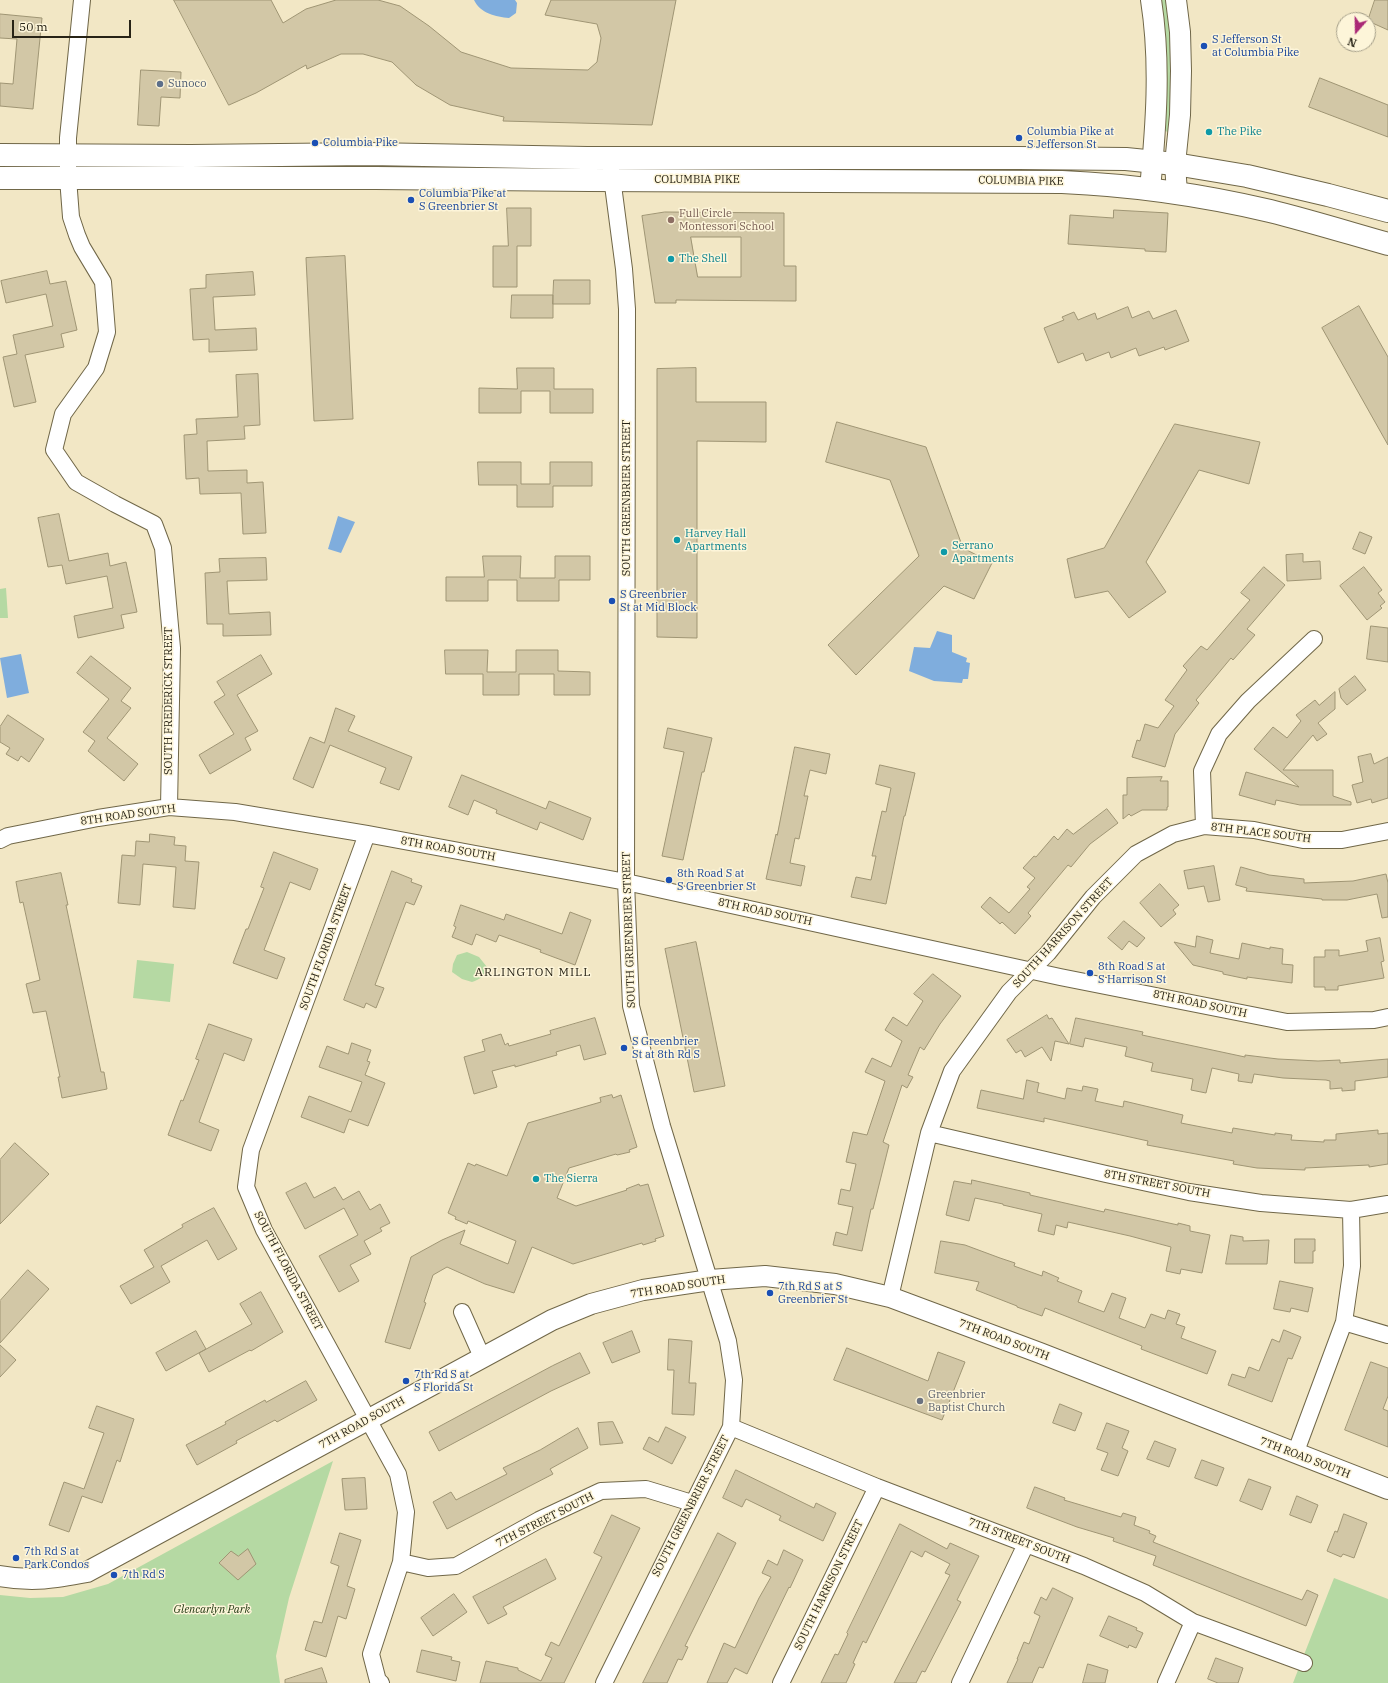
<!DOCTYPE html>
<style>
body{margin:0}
#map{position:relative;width:1388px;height:1683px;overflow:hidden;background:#f2e7c5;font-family:"IBM Plex Serif",serif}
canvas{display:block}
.north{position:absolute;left:1336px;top:12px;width:40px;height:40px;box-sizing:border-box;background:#fdf5d9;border:1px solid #a7a18b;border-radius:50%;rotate:200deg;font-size:11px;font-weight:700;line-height:16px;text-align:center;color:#272316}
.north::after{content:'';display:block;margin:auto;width:14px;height:18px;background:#aa2976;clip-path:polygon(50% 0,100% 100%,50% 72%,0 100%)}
.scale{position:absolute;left:12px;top:20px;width:119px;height:18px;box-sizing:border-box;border:2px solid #272316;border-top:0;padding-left:5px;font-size:12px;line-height:14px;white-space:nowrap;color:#272316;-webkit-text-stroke:3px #fdf5d9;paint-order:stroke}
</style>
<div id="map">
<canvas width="1388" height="1683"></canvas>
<div class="north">N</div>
<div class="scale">50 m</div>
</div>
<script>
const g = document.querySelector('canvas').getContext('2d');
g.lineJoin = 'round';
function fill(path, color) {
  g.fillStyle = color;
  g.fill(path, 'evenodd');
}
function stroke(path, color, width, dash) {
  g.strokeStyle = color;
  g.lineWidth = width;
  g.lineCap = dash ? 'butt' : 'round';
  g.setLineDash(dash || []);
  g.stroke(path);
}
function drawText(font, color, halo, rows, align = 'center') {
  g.font = font + ' "IBM Plex Serif",serif';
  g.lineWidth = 3;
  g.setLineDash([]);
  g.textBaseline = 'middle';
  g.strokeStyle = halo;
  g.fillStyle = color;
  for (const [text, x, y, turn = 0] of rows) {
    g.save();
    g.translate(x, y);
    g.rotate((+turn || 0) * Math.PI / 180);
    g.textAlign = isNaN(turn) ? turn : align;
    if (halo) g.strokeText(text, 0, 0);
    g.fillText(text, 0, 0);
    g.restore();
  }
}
fill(new Path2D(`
 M1159 0H1171L1176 37 1169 133 1164 130Z
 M6 588 8 618H0V589Z
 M467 952 479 957 487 967C485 977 480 979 472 982L462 979 452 972 453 964 457 955Z
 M137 960 174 964 170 1002 133 998Z
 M333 1461 289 1598 276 1656 280 1683H0V1595L30 1598 63 1597 108 1584Z
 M1334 1578 1388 1599V1683H1293Z`), '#b5d9a3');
fill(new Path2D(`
 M474 0H515L517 3 516 13 509 18C496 17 480 13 474 0Z
 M338 516 355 522 341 553 328 549Z
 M937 631 952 635V652L967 658 966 662 970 663 968 679H963L962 683 934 681 909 671 914 647 930 648Z
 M21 654 29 693 7 698 0 658Z`), '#7faddd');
const building = new Path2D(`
 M174 0H271L283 23 306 9 336 0H378L400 6 429 26 461 52 511 68 588 70 597 62 601 38 597 24 545 15 551 0H676L652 125 503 121 504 117 450 105 416 85 392 62 363 54H341L307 69 306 65 256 93 229 105Z
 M1375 0H1388V30L1368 21Z
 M0 14 42 18 33 109 0 106V83L13 84 17 39 0 38Z
 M141 70 181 72 180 98 161 97 159 126 138 125Z
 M1320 78 1388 105V137L1309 107Z
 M507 208H531V246H517V287H493V246H508Z
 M1114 210 1168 213 1166 252 1145 251V249L1068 244 1070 215 1113 218Z
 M665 212 784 213V266H796V301L676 300V303H655L642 216ZM691 237H741V277H698Z
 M345 256 353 419 314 421 306 258Z
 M47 271 50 284 66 281 77 330 61 334 64 347 25 355 36 402 14 407 3 357 17 354 13 335 53 326 46 294 6 303 1 281Z
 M253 272 255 295 213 297 215 330 256 328 257 350 209 352V339L193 340 190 289 206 288V275Z
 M554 280H590V304H553Z
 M512 295H553V318H511Z
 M1359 306 1388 357V445L1322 328Z
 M1128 307 1132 318 1149 311 1153 319 1176 310 1189 341 1165 350 1164 347 1139 356 1136 348 1111 358 1109 352 1086 361 1083 353 1058 363 1044 328 1064 320 1062 317 1074 312 1078 320 1095 313 1097 319Z
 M517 368H554V389H593V413H550V391H521V413H479V388L517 389Z
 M696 368V402H766V442L697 441V638L657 637V369Z
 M258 374 260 425 244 426 245 439 207 441 208 471 247 470V483L263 482 266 533 243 534 241 493 200 494 199 478 186 479 184 435 197 434 196 419 238 417 236 375Z
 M837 422 926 447 963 548 992 563 974 599 944 586 856 675 828 645 919 556 890 480 826 462Z
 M1175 424 1260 442 1249 484 1199 470 1146 562 1166 592 1129 618 1108 591 1075 598 1067 559 1104 548Z
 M478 462H521V484H550V462H592V486H553V507H517V485H479Z
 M59 514 69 561 108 553 110 566 126 562 137 612 121 615 124 628 78 638 74 616 113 608 107 576 66 584 62 565 48 567 38 518Z
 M1360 532 1372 537 1365 554 1353 549Z
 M1303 554V562L1320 561 1321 579 1287 581 1286 555Z
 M483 556H521L520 578H555V556H590V580H559V601H517V580H488V601H446V577H484Z
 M266 558 267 580 227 581 229 614 270 612 271 635 223 636V624H207L205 573 220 572 219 559Z
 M1264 567 1285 585 1247 629 1255 635 1233 660 1231 658 1196 700 1199 703 1175 734 1165 767 1132 757 1137 740 1140 741 1145 724 1158 728 1174 706 1165 700 1187 670 1183 666 1201 646 1207 650 1250 600 1241 593Z
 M1364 567 1382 590 1378 593 1385 602 1380 606 1382 608 1367 620 1340 586Z
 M1371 626 1388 628V662L1367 659Z
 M445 650H488L487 672H516V650H558V671L590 672V695H554V674H519V695H483V674H446Z
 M261 655 272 674 237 695 258 731 245 738 251 750 210 774 199 755 234 734 214 702 225 695 217 682Z
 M91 656 131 688 121 701 131 708 107 738 138 764 124 781 88 751 95 741 83 732 109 699 77 673Z
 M1355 676 1366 690 1347 705 1341 698 1339 689Z
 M1335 692V709L1318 723 1327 734 1317 741 1313 735 1283 770H1333V796L1351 802V805H1300L1276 800 1275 805 1239 795 1246 772 1299 787 1254 749 1273 727 1287 738 1301 721 1296 715 1315 700 1319 705Z
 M336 708 355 716 348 731 412 757 399 790 380 783 386 768 330 745 313 788 293 779 310 737 324 743Z
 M8 715 44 739 29 762 21 756 18 761 6 754 10 748 0 742V727Z
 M668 728 712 738 704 772H702L683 860 662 856 684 752 664 748Z
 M795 747 830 754 826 774 810 770 804 796H808L799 839 795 838 790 863 805 866 801 886 766 879 776 834 777 835Z
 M1371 754 1374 764 1388 757V798L1372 803 1371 799 1357 803 1352 785 1363 782 1358 757Z
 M880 765 915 773 905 816H904L886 904 851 897 856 877 871 880 876 856H872L882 811 886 812 891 788 876 784Z
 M462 775 546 809 549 801 591 818 583 840 540 822 537 830 496 813 497 810 474 800 468 815 449 807Z
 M1162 777 1160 781H1168V807H1167V810H1142L1131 816 1129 814 1123 819V795H1127V778Z
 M1107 809 1118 823 1090 844 1071 867 1068 865 1028 913 1031 916 1015 934 1002 922 1000 924 981 907 990 897 1009 913 1030 889 1027 887 1035 878 1023 868 1034 856 1036 857 1054 836 1058 840 1067 829 1073 834Z
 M150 834 175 837 174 845 186 846 185 861 199 862 195 909 173 907 176 867 143 864 140 905 118 903 122 855 135 856 136 841 149 842Z
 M274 852 318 869 310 890 290 882 264 950 285 958 277 979 233 963 246 929H248L264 888 261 887Z
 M1214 866 1220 900 1208 902 1204 886 1188 889 1184 871Z
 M1241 867 1269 875 1304 879V883L1353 881 1386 874 1388 883V917L1382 918 1377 894 1347 900H1322V899L1246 891 1247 888 1236 885Z
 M392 871 412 879 411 882 422 886 414 905 406 902 375 985 384 988 376 1008 366 1003 364 1008 344 1000Z
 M61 873 68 905H66L101 1072H104L107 1089 62 1098 58 1077H60L46 1011 33 1013 26 984 40 980 23 902 20 903 16 882Z
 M1160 884 1179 905 1173 910 1176 914 1161 927 1140 903Z
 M461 905 504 920 506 914 562 934 570 912 591 920 575 965 540 952 541 950 499 935 496 942 476 934 472 945 452 937 456 927 454 926Z
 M1124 921 1145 938 1137 947 1129 941 1122 950 1108 938Z
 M1197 936 1213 940 1210 953 1239 959 1242 943 1270 949V947L1283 949 1282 964 1293 965 1292 983 1247 977V979L1223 974V972L1193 965 1174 942 1195 947Z
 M1380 938 1384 961 1381 962 1384 978 1338 986V990H1325V987H1314V957H1325V950H1339V956L1368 951 1366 941Z
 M696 942 725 1086 694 1092 665 949Z
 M933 974 961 996 940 1024 924 1050 920 1047 908 1075 913 1077 907 1088 902 1085 883 1142 889 1145 873 1209H871L862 1251 833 1245 836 1232 847 1235 853 1207 838 1204 841 1189 850 1191 856 1164 846 1162 853 1132 867 1135 885 1081 865 1072 872 1058 891 1067 902 1041 885 1030 893 1017 907 1026 923 1001 914 994Z
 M1047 1015 1049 1019 1052 1018 1069 1044 1055 1041 1051 1061 1042 1047 1025 1057 1021 1050 1016 1053 1007 1040Z
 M595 1018 606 1054 584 1060 580 1045 556 1052 557 1055 515 1067V1065L492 1071 497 1087 474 1094 464 1057 485 1051 482 1040 501 1034 505 1045 508 1043 509 1046 551 1034 550 1031Z
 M1076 1018 1143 1032 1142 1035 1245 1057V1055L1278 1059 1318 1061 1340 1060V1063L1388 1059V1077L1355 1081V1090L1342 1091V1088L1330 1089V1081L1326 1080 1283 1078 1254 1074 1252 1083 1238 1081 1239 1074 1212 1068 1206 1093 1191 1090 1193 1079 1151 1071 1153 1063 1125 1056 1127 1047 1085 1038 1083 1047 1070 1044Z
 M209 1024 252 1039 244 1061 224 1053 199 1122 219 1130 211 1151 168 1135 181 1100 183 1101 199 1060 196 1059Z
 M352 1043 371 1050 367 1061 370 1062 365 1075 385 1083 368 1126 349 1119 344 1133 301 1117 309 1096 351 1112 362 1082 319 1067 327 1046 348 1054Z
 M1027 1080 1039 1083 1037 1092 1065 1099 1067 1088 1082 1091 1083 1086 1098 1089 1095 1101 1123 1107 1124 1101 1183 1115 1181 1123 1232 1133 1233 1128 1275 1135V1133L1292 1135 1291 1140 1324 1142V1140H1336V1134L1378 1130V1134L1388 1133V1164L1369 1167V1165L1305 1168V1170L1257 1168 1233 1164 1234 1161 1147 1145 1148 1141 1044 1118V1122L977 1108 981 1090 1023 1099Z
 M612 1095 613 1098 621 1095 637 1147 629 1150 630 1152 617 1155 616 1154 569 1168 557 1198 576 1206 627 1190 626 1189 639 1184 640 1186 648 1184 664 1236 655 1239 656 1241 643 1245 642 1243 573 1264 532 1247 514 1293 485 1284 447 1267 433 1275 424 1302 426 1303 410 1349 385 1342 411 1257 442 1240 465 1230 460 1244 508 1264 516 1241 468 1221 467 1224 455 1219 456 1217 448 1213 468 1163 475 1166 476 1164 507 1176 528 1123 601 1102 600 1098Z
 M15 1143 49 1174 0 1224V1160Z
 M972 1180 1030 1193V1195L1104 1212 1105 1209 1178 1225V1223L1190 1226V1231L1210 1235 1202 1273 1181 1269 1180 1274 1166 1271 1171 1247 1130 1236 1068 1222 1067 1228 1056 1225 1054 1235 1038 1231 1042 1214 1003 1205V1204L975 1198 969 1221 946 1215 954 1181 971 1184Z
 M306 1183 314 1198 335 1187 343 1200 359 1191 370 1210 380 1204 390 1223 380 1228 382 1231 364 1241 371 1254 350 1265 359 1281 339 1292 319 1256 358 1235 344 1208 305 1229 286 1193Z
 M214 1208 237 1249 218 1260 207 1240 161 1266 170 1282 131 1304 120 1286 154 1267 144 1250 183 1227 182 1225Z
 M1231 1235 1243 1237V1241L1269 1240 1267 1264H1226Z
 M1295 1239H1315V1251H1313V1263H1295Z
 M941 1241 965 1245 1000 1258 1015 1263 1014 1266 1042 1276 1043 1271 1059 1278 1057 1281 1082 1291 1078 1302 1104 1312 1112 1293 1126 1298 1119 1318 1145 1328 1151 1314 1165 1319 1168 1310 1180 1314 1176 1324 1185 1327 1181 1338 1216 1351 1207 1374 1141 1349 1142 1346 1045 1308 1042 1316 1017 1307V1306L976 1290 979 1282 935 1273Z
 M28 1270 49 1289 0 1343V1301Z
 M1280 1281 1313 1288 1308 1312 1291 1308 1290 1312 1274 1309Z
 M261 1292 283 1332 251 1351 250 1350 209 1372 199 1353 252 1324 240 1304Z
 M1284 1330 1301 1337 1292 1359 1288 1358 1272 1402 1228 1385 1232 1374 1245 1378 1249 1367 1259 1371 1272 1339 1279 1342Z
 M196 1331 206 1349 166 1371 156 1353Z
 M632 1331 640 1352 612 1363 603 1343Z
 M669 1339 692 1341 689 1383H696L694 1415 672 1414 674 1370H668Z
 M0 1345 16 1360 0 1377Z
 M847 1348 928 1381 938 1352 965 1362 942 1420 834 1380Z
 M580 1353 590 1373 551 1391 439 1451 429 1432 552 1366Z
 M1371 1362 1388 1368V1396L1383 1409 1388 1411V1447L1345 1430Z
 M306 1381 317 1400 277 1422 275 1420 236 1441 237 1443 197 1465 186 1445 226 1424 225 1422 265 1400 266 1402Z
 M1060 1404 1082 1413 1075 1431 1053 1423Z
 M97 1406 134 1419 120 1462 117 1460 102 1503 82 1496 69 1532 49 1525 64 1482 84 1489 104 1433 89 1428Z
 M613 1422 623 1443 600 1445 598 1423Z
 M1107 1423 1129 1431 1122 1448 1128 1451 1118 1476 1101 1470 1108 1453 1097 1449Z
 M666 1427 686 1437 672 1464 643 1449 649 1437 658 1442Z
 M578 1428 588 1448 550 1469 553 1474 447 1529 433 1502 451 1492 456 1500 507 1474 503 1468 540 1450Z
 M1155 1441 1176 1449 1169 1467 1147 1459Z
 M1202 1460 1224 1468 1217 1486 1195 1478Z
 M736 1470 814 1508 816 1503 836 1513 823 1541 779 1520 781 1516 746 1499 742 1507 723 1498Z
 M365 1478 367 1509 345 1510 342 1479Z
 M1249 1479 1271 1487 1262 1510 1240 1501Z
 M1035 1487 1065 1498 1064 1500 1121 1517 1123 1513 1136 1517 1134 1525 1150 1531 1149 1533 1156 1536 1153 1542 1244 1578 1302 1600 1307 1590 1318 1595 1306 1626 1153 1565 1156 1556 1113 1541 1114 1538 1077 1527 1027 1508Z
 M1297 1496 1318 1505 1311 1523 1290 1515Z
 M1344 1514 1367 1523 1354 1558 1343 1554 1341 1557 1327 1551 1335 1531 1337 1532Z
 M612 1515 640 1528 564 1683H480L486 1661 518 1668V1670L541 1681 552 1658 545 1655 551 1642 559 1646 602 1557 594 1553Z
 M900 1524 947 1549 950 1543 979 1556 957 1600 961 1602 925 1672 922 1671 916 1683H894L950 1575 945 1573 950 1564 925 1551 922 1557 911 1551 866 1643 863 1641 853 1663 855 1664 846 1683H821L835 1654 838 1655 848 1634 847 1633Z
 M340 1533 361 1540 347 1586 355 1589 346 1619 338 1616 326 1657 305 1650 314 1621 322 1623 339 1566 331 1563Z
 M718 1533 736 1543 685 1646 688 1647 682 1660 678 1659 667 1683H643Z
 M248 1549 256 1564 238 1580 219 1563 231 1551 238 1556Z
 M784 1550 803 1560 790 1588 789 1587 747 1674 735 1668 727 1683H707L724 1643 735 1648 759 1598 771 1577 762 1573 768 1560 777 1565Z
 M546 1559 556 1579 503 1607 507 1614 488 1624 473 1597Z
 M1053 1588 1073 1598 1043 1668 1039 1667 1032 1683H1007L1018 1659H1017L1024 1642 1029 1644 1040 1616 1034 1613 1041 1597 1046 1600Z
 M454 1594 467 1612 433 1636 421 1618Z
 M1109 1616 1137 1628 1136 1630 1143 1633 1136 1648 1129 1645 1128 1648 1100 1636Z
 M422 1650 452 1657 451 1660 460 1662 456 1681 417 1672Z
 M1216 1658 1243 1668 1238 1683H1218L1208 1679Z
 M1088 1664 1108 1670 1105 1683H1083Z
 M322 1668 327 1683H285V1680Z`);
fill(building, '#d2c7a6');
stroke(building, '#9f9574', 1);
const minor = new Path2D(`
 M82 0 68 138V178L71 217 77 235 82 247 103 282 107 332 96 368 63 414 54 450 76 482 115 504 154 524 163 548 172 648 169 807
 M1204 826 1202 771 1219 734 1248 701 1314 639
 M367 834 251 1150 246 1187 264 1230 398 1474 406 1512 401 1562 371 1654 378 1681 381 1683
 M0 840 8 836 98 818 169 807 235 812 367 834 626 882 1060 977 1287 1022 1374 1020 1388 1017
 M929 1133 1106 1174 1189 1192 1261 1203 1351 1210 1388 1204
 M890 1297 929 1133 952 1071 1009 992 1048 953 1093 897 1136 854 1173 834 1204 826 1254 830 1303 840H1342L1388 831
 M462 1312 482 1357
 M1344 1322 1388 1335
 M731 1427 877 1487 1084 1566 1145 1593 1193 1622 1304 1663
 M1295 1454 1344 1322 1352 1266 1351 1210
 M401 1562 428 1568 456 1566 539 1520 601 1491 646 1489 692 1503
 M604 1683 731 1427 734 1380 728 1341 662 1126 631 1006 626 882 627 309 624 269 611 170
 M781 1683 877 1487
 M960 1683 1026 1544
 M1166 1683 1193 1622`);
const tertiary = new Path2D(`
 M1176 0 1180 32 1181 71 1180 115 1175 164 1177 193
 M1150 189C1156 126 1161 63 1151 0
 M0 1576C33 1582 55 1578 87 1572L552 1320 591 1304 643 1290 710 1280 765 1276 835 1284 890 1297 1040 1353 1388 1489`);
const primary = new Path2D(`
 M0 155 191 156 369 154 587 158H1019L1126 159 1175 164 1247 176 1328 195 1388 211
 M0 178H376L589 180 1062 182C1132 185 1202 195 1270 211 1310 221 1349 233 1388 244`);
stroke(minor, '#706748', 18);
stroke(tertiary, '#706748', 22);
stroke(primary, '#706748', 24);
stroke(minor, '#fff', 16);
stroke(tertiary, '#fff', 20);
stroke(primary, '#fff', 22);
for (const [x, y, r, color] of [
 [1204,46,4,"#1a4fb4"],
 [160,84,4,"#5c6f8a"],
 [1209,132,4,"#0f9aa8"],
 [1019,138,4,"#1a4fb4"],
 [315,143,4,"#1a4fb4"],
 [411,200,4,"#1a4fb4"],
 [671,220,4,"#8d6e63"],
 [671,259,4,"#0f9aa8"],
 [677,540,4,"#0f9aa8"],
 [944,552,4,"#0f9aa8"],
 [612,601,4,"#1a4fb4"],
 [669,880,4,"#1a4fb4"],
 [1090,973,4,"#1a4fb4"],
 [624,1048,4,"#1a4fb4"],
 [536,1179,4,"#0f9aa8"],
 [770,1293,4,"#1a4fb4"],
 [406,1381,4,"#1a4fb4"],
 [920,1401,4,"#6b7280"],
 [16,1558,4,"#1a4fb4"],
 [114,1575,4,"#1a4fb4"]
]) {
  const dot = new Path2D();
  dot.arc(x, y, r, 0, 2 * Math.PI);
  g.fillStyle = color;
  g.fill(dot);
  stroke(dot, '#fdf5d9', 1.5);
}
drawText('11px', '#164399', '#fdf5d9', [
 ["S Jefferson St",1212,40],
 ["at Columbia Pike",1212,53],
 ["Columbia Pike at",1027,132],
 ["S Jefferson St",1027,145],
 ["Columbia Pike",323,143],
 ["Columbia Pike at",419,194],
 ["S Greenbrier St",419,207],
 ["S Greenbrier",620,595],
 ["St at Mid Block",620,608],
 ["8th Road S at",677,874],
 ["S Greenbrier St",677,887],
 ["8th Road S at",1098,967],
 ["S Harrison St",1098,980],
 ["S Greenbrier",632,1042],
 ["St at 8th Rd S",632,1055],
 ["7th Rd S at S",778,1287],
 ["Greenbrier St",778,1300],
 ["7th Rd S at",414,1375],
 ["S Florida St",414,1388],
 ["7th Rd S at",24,1552],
 ["Park Condos",24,1565],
 ["7th Rd S",122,1575]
], 'left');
drawText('11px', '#4e5e75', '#fdf5d9', [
 ["Sunoco",168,84]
], 'left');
drawText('11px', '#0d838f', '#fdf5d9', [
 ["The Pike",1217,132],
 ["The Shell",679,259],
 ["Harvey Hall",685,534],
 ["Apartments",685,547],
 ["Serrano",952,546],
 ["Apartments",952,559],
 ["The Sierra",544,1179]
], 'left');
drawText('11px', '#272316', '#fdf5d9', [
 ["COLUMBIA PIKE",697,180],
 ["COLUMBIA PIKE",1021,181,1],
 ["SOUTH GREENBRIER STREET",627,498,-90],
 ["SOUTH FREDERICK STREET",169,701,-90],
 ["8TH ROAD SOUTH",128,815,-8],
 ["8TH PLACE SOUTH",1261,833,7],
 ["8TH ROAD SOUTH",448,849,10],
 ["8TH ROAD SOUTH",765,912,12],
 ["SOUTH GREENBRIER STREET",629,930,-92],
 ["SOUTH HARRISON STREET",1063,933,-48],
 ["SOUTH FLORIDA STREET",326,947,-70],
 ["8TH ROAD SOUTH",1200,1004,12],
 ["8TH STREET SOUTH",1157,1184,11],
 ["SOUTH FLORIDA STREET",288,1271,62],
 ["7TH ROAD SOUTH",678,1287,-9],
 ["7TH ROAD SOUTH",1004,1340,21],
 ["7TH ROAD SOUTH",362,1423,-29],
 ["7TH ROAD SOUTH",1305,1458,21],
 ["SOUTH GREENBRIER STREET",691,1506,-63],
 ["7TH STREET SOUTH",545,1520,-27],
 ["7TH STREET SOUTH",1019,1541,21],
 ["SOUTH HARRISON STREET",829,1585,-64]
]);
drawText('11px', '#785e54', '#fdf5d9', [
 ["Full Circle",679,214],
 ["Montessori School",679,227]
], 'left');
drawText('11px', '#5b616d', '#fdf5d9', [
 ["Greenbrier",928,1395],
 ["Baptist Church",928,1408]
], 'left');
drawText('italic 11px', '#1c340d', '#fdf5d9', [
 ["Glencarlyn Park",212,1610]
]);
g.letterSpacing = '1px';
drawText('12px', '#272316', '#fdf5d9', [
 ["ARLINGTON MILL",533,973]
]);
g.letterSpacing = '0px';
</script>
